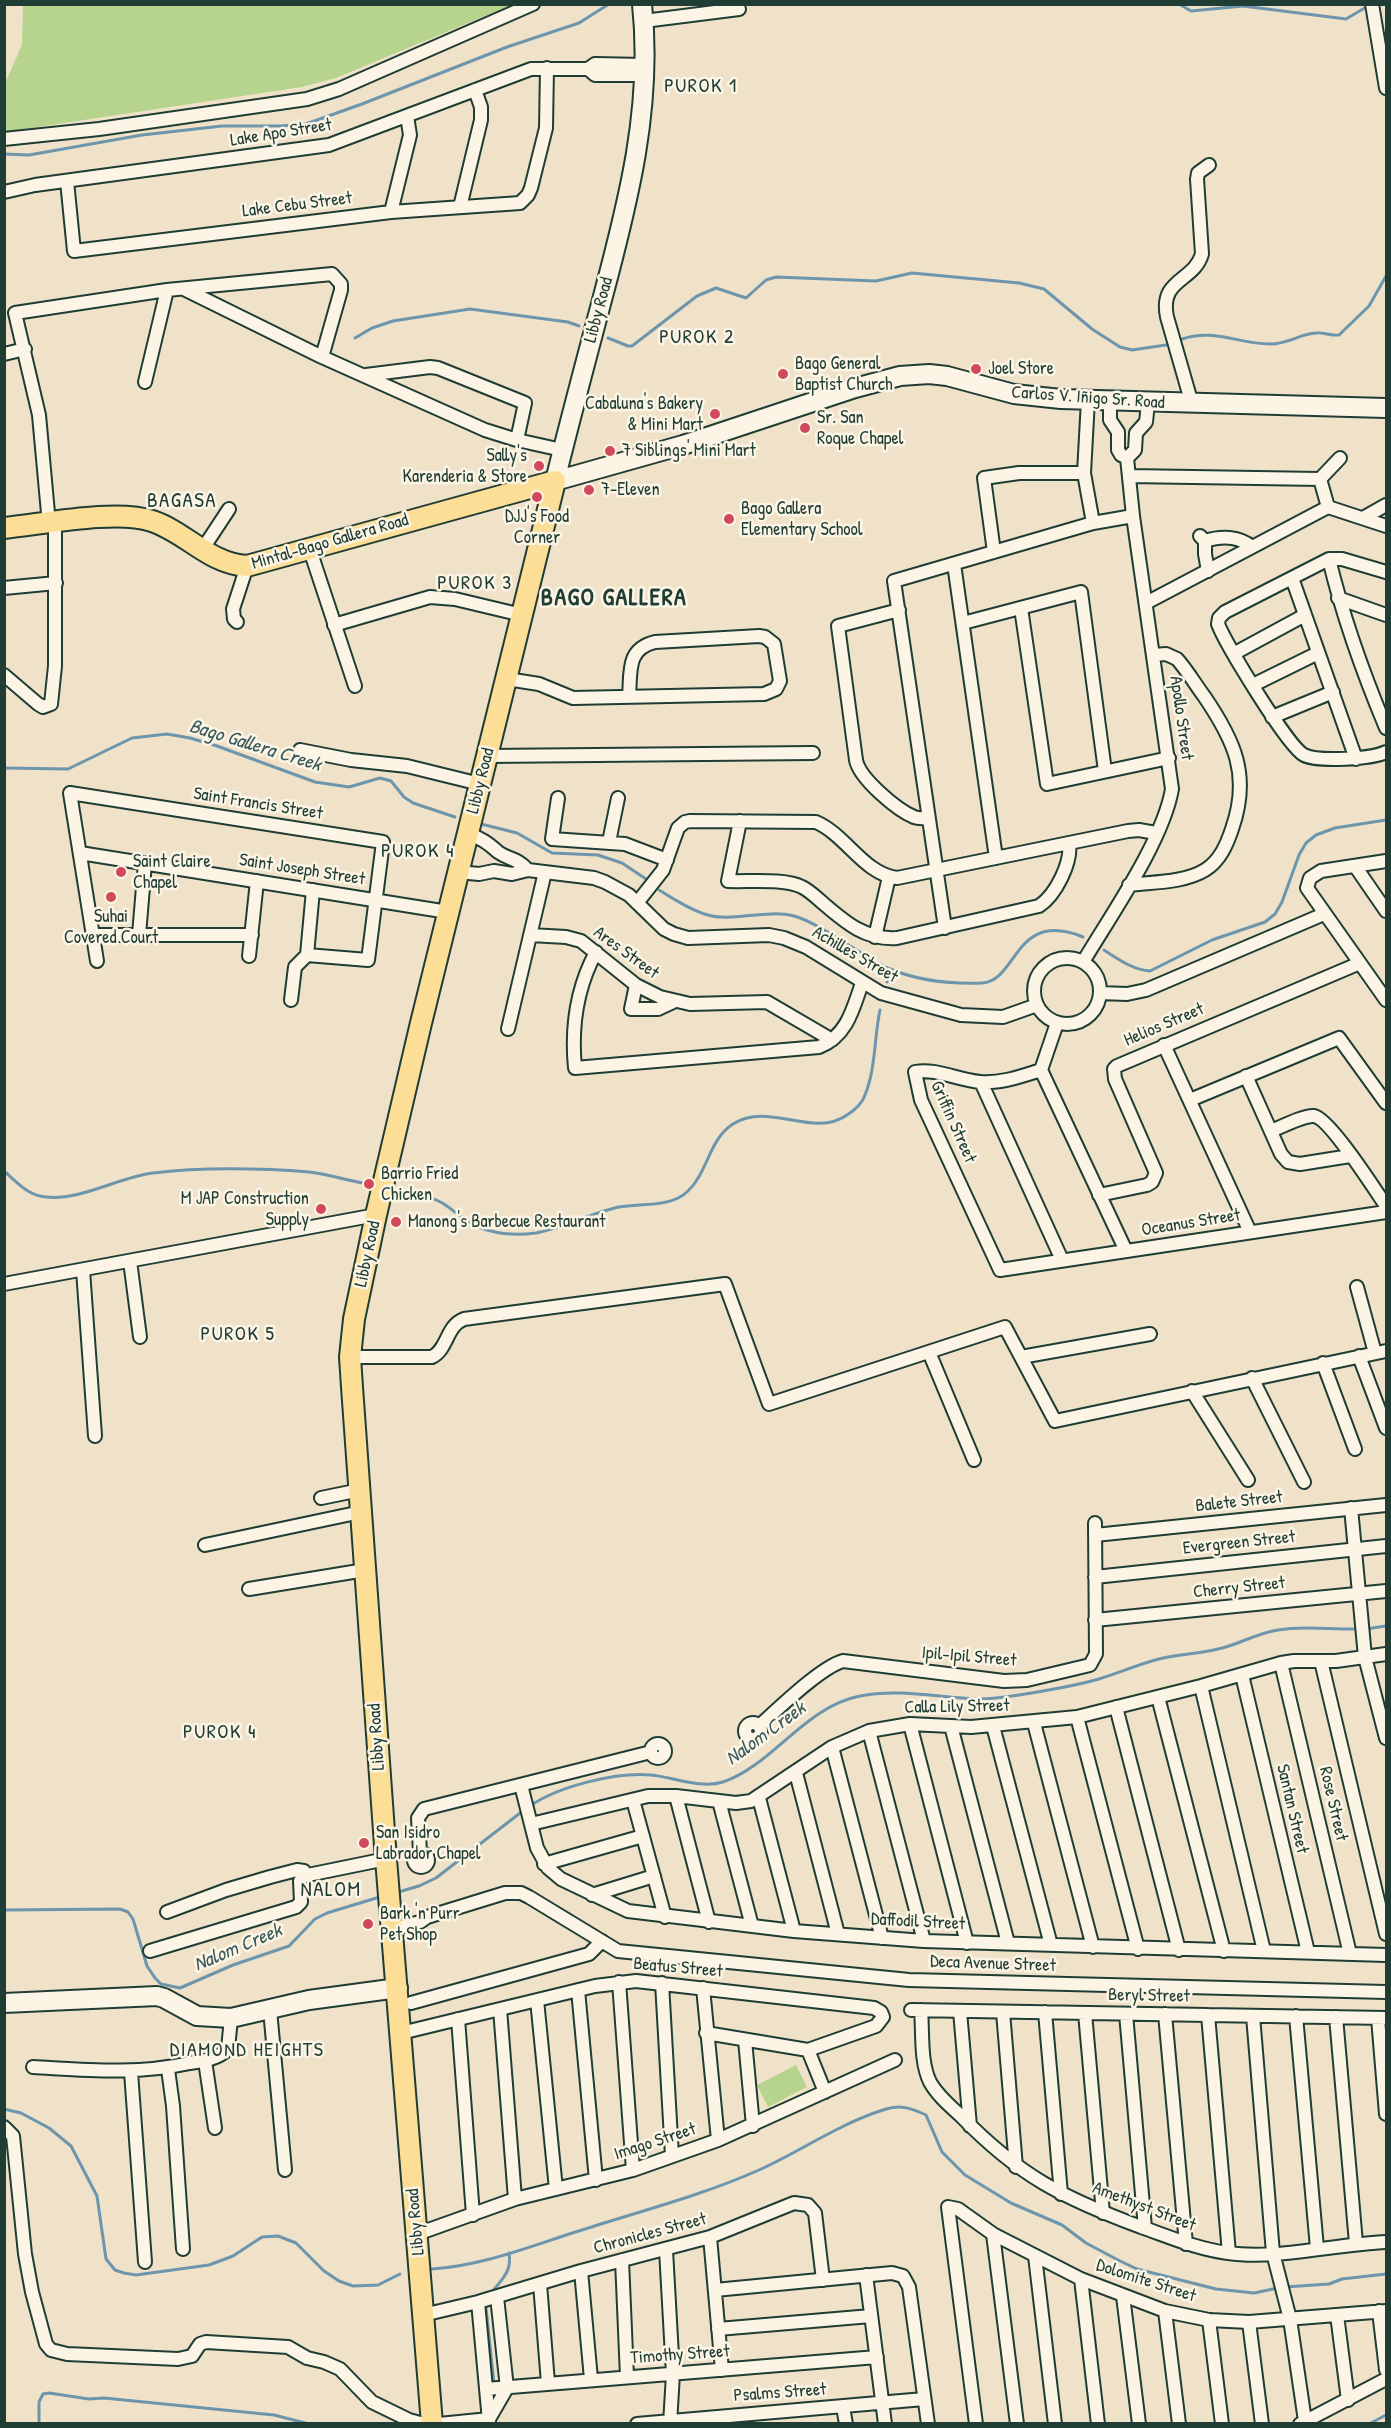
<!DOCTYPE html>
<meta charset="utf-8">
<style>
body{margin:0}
#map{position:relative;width:1391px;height:2428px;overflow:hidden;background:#f0e2c9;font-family:"Patrick Hand",sans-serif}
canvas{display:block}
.frame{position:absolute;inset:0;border:6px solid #1f3d34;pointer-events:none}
</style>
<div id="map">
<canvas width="1391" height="2428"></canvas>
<div class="frame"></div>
</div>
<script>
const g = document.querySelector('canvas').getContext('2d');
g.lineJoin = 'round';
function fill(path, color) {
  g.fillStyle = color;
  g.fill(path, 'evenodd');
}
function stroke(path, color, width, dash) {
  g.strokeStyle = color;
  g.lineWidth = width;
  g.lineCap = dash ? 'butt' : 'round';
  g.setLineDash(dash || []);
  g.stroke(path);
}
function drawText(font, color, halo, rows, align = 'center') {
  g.font = font + ' "Patrick Hand",sans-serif';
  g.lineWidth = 5;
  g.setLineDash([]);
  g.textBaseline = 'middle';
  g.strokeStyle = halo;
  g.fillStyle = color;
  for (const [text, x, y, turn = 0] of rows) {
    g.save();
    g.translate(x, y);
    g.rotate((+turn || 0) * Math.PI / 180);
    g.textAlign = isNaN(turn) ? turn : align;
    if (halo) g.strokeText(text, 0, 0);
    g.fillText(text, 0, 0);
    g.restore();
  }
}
fill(new Path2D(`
 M23 5V4L511 5 336 78 302 87 5 132V83L22 45Z
 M796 2065 807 2087 768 2107 757 2085Z`), '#b6d48d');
stroke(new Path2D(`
 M1179 4 1191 11 1243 6 1346 19 1368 6
 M4 154 29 155 142 135 222 126H280L306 124 362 104 507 47 579 23 609 4
 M355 338 372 328 393 321 470 309 568 322 579 326
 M608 338 628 346H632L697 296 716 288 746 298 766 280 776 277 876 281 912 273 1019 283 1044 289 1092 329 1120 347 1132 350 1166 345
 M1182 339C1214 328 1238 344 1270 344 1289 344 1299 334 1316 333 1323 332 1331 336 1339 335L1369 306 1386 276
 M4 768 68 769 132 738 167 734 190 738 217 746 315 782 349 787 380 778 391 781 404 797 413 803 455 817
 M481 824 517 833 552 853 598 855 622 863 646 879
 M659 890C674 899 690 910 708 915 731 922 767 909 794 916 810 920 827 932 842 941 858 950 875 964 893 970 920 981 953 984 982 983 1018 981 1014 909 1083 937
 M1104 950C1118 959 1133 970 1150 971L1212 940 1265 922 1275 914 1282 902 1299 855 1306 843 1316 835 1335 828 1386 820
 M887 982 891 970
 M4 1171C17 1182 28 1196 46 1197 80 1201 119 1177 153 1173 199 1167 263 1168 309 1172 327 1174 345 1180 363 1183
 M414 1193C424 1196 435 1198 444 1204 460 1215 471 1227 491 1231 506 1235 521 1235 536 1233 564 1228 590 1213 619 1207 641 1203 671 1208 688 1191 708 1172 709 1139 733 1124 769 1101 813 1139 847 1115 855 1110 862 1104 865 1095 876 1068 874 1038 880 1010
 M1366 1629 1386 1626
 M530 1806C559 1786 616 1772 651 1775 673 1777 701 1789 723 1782 773 1765 804 1707 860 1696 899 1688 940 1698 978 1699 991 1699 1006 1697 1019 1695 1045 1691 1074 1686 1099 1679 1119 1673 1139 1664 1159 1659 1178 1654 1199 1654 1218 1649 1238 1645 1257 1633 1278 1630 1304 1625 1333 1630 1360 1629
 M395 1893 419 1886 436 1878 524 1810
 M4 1910 120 1909 128 1912 133 1919 147 1966 155 1978 161 1984 180 1988 233 1965 289 1946 315 1919 327 1913 383 1896
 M4 2109 21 2113 49 2128 71 2146 97 2196 106 2259 115 2270 124 2273 136 2275 209 2265 233 2256 262 2237 278 2236 296 2243 324 2271 339 2281 353 2286 378 2285 400 2274
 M432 2269C483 2266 533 2245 582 2230 641 2211 703 2195 759 2170 801 2151 839 2124 883 2110 900 2104 911 2108 926 2115L942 2152 965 2175 1011 2203 1062 2225 1086 2243 1118 2260 1137 2269 1216 2289 1254 2293 1278 2288
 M1285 2287 1329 2284 1342 2279 1386 2274
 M492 2292C503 2278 512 2271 509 2253
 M486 2308 494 2384
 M39 2424V2402L43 2394 49 2393 89 2399 104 2398 274 2415 309 2424
 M1369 2424 1386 2415`), '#6d95ac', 3);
const street = new Path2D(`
 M1372 4 1386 88
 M644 21 739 9
 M588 69 595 75H644
 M4 139 99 129 307 99 339 89 533 4
 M67 181 74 251 391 212 520 203 528 195 531 188 546 128 547 68
 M4 192 35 185 329 145 531 69H588L595 64 645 65
 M460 207 481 120V107L475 90
 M391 212 410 135 407 116
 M184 289 322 357 485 430 517 440 562 450
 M4 354 25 349
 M366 375 430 367 438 368 525 403 517 440
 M145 382 167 290
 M1088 400 1084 473 1093 523
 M1110 401V420L1118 432V450L1121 455 1127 458
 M1192 404 1167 317C1159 278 1194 282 1202 254L1197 179 1198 173 1209 165
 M1127 458 1135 450 1136 433 1146 422 1148 403
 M1129 476 1320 479
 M1320 479 1328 507
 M1320 479 1340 458
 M1363 518 1386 505
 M49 524 39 415 15 313 167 290 332 274 341 284V290L322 357
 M1200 536 1205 541V554L1208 571
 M1205 541C1221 536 1239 536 1252 547
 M202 550 229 509
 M310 550 355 686
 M994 552 984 478 1019 473H1084
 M1329 559C1343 617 1363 673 1386 728
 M954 564 996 858
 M1386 572 1342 559H1329L1225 612 1219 618 1218 624C1225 643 1288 747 1304 755 1318 762 1372 759 1386 752
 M1292 578 1356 759
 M4 588 56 583
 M1338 598 1386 615
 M1146 603 1328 507 1386 526
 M1021 608 1047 784 1169 758
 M899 610 838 626 856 760C859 778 897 810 914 817 919 819 923 818 928 818
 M237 622 234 619 233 609 247 566
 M963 623 1081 592 1105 771
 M334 625 430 597 455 599 522 615
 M1235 653 1305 615
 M4 675 38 704 43 707 51 704 55 666V523
 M507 679 539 684 573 698 764 694 776 689 780 681 774 644 765 637 759 636 655 642C626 649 631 672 629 697
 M1253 685 1318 653
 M1272 717 1333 692
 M300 750 351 760 407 766 480 784
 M487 756 813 753
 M558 798 552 839 625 844 667 860
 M740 821 728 881C748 882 785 878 802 887 810 891 817 898 824 904 846 923 866 940 897 938L1039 906C1056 895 1072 862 1069 843
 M468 834C481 838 488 843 498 852 509 860 516 857 528 870
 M609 842 618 798
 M80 853 448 912
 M1386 861 1321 871 1310 878 1307 888 1386 1000
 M1355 866 1386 911
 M459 872 479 874 494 871 512 874 528 870 594 878 605 882 629 895 664 929 674 934 688 938 769 935 784 938 806 947 881 993 961 1015 1003 1017 1037 1005
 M1129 885C1152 882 1184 883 1205 870 1220 861 1227 844 1232 829 1251 775 1234 740 1204 696 1195 684 1187 670 1177 659L1166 654 1154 655
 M637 903 663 870 678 828 685 822 690 821 816 822C846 835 864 874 897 878L1128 831 1139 830 1156 833
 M945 928 894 581 1093 523 1133 516
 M93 935H252
 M139 935 145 863
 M530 935 566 937 581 941 636 985 660 997 690 1004 767 1002 832 1040
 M875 937 889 877
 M596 952C576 989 571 1027 575 1068L819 1047C847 1036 853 1009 862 983
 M307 955 313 890
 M249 956 257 881
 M1034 991a33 33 0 1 1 66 0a33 33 0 1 1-66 0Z
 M97 961 70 793 383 842 368 960 307 955
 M1083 962C1111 915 1163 841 1172 789L1133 516 1127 458
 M636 985 631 1009H658L673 1002
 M1100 993 1127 994 1146 990 1324 914
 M291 1000 295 967 307 955
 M1057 1023 1041 1070 1126 1251
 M508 1029 545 872
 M1164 1045 1250 1232
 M1041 1070C1022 1076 1000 1084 980 1082 957 1080 937 1068 915 1072L921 1100 1000 1270 1386 1212
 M1246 1076 1281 1154 1288 1162 1300 1164 1350 1156
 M981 1082 1062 1260
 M1190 1100 1339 1038 1386 1103
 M1271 1131C1281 1127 1304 1115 1314 1116 1329 1118 1376 1191 1386 1206
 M1099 1195 1147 1185 1152 1182 1156 1173 1115 1079 1114 1069 1117 1066 1360 963
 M130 1261 140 1337
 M83 1270 95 1436
 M4 1284 376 1215
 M1357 1287 1375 1353
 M929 1352 974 1460
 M1359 1356 1386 1428
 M350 1357H432C448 1349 446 1326 464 1319L725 1284 769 1404 1005 1327 1055 1421 1386 1351
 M1021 1357 1150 1334
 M1323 1363 1355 1449
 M1252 1378 1304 1482
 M1192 1391 1248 1480
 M321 1498 360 1490
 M1351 1508 1365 1657 1386 1738
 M1095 1535 1386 1505
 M205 1545 361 1512
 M1095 1577 1386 1546
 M249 1589 365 1570
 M1095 1620 1386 1591
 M1321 1661 1386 1934
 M1281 1663 1350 1954
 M1242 1675 1308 1952
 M1201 1686 1264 1951
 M1158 1697 1224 1951
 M1116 1707 1179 1950
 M1077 1717 1138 1949
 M1034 1723 1093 1947
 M745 1731a8 8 0 1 1 16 0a8 8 0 1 1-16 0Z
 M910 1724 967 1943
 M759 1726C778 1709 821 1667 843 1661L1004 1681 1027 1680 1090 1665 1096 1654 1095 1523
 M951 1726 1008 1943
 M993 1726 1051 1945
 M869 1731 924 1941
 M651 1751a7 7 0 1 1 14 0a7 7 0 1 1-14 0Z
 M832 1747 882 1938
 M796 1773 838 1934
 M521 1785 537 1848 548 1868 561 1879 628 1911 794 1931 924 1941 1386 1955
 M676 1796 709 1922
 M759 1798 794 1931
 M633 1800 665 1917
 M719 1801 752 1926
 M531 1824 648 1796H676L736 1803 751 1801 832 1747 869 1731 910 1724 971 1727 1077 1717 1201 1686 1281 1663 1294 1661H1336L1386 1654
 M420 1852 418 1818 424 1809 651 1752
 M414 1860a7 7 0 1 1 14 0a7 7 0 1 1-14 0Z
 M544 1864 643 1836
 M592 1895 654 1876
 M167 1912 226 1890 270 1877 297 1870 304 1871 307 1875
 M392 1929 420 1922 427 1917 505 1893H521L529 1897 618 1951 909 1980 1386 1992
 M150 1951 296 1907 301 1902 300 1881 303 1876 386 1859
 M619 1982 633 2170
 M662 1983 672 2156
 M703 1988 718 2140
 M578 1990 596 2180
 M537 2000 556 2189
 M411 2003 589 1954 602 1941
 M500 2009 515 2199
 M270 2010 285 2170
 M911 2010 1386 2018
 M921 2010C923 2032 920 2062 930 2082 937 2095 950 2106 961 2116 1019 2176 1063 2198 1141 2227 1170 2237 1197 2249 1228 2253 1276 2260 1336 2244 1386 2242
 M960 2011 970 2126
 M1003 2012 1016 2167
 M1045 2012 1061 2194
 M1085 2013 1103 2213
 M1126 2014 1145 2228
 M1165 2014 1186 2244
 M1208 2015 1229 2253
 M1253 2016 1273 2253 1290 2319 1305 2421
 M1296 2016 1317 2248
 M1336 2017 1356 2243
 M1378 2018 1386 2114
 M458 2019 473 2215
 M401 2033 595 1986 636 1981 874 2008 881 2012 883 2017 876 2026 808 2050 706 2033
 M745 2040 753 2126
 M808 2050 825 2092
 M205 2061 215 2128
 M33 2067C88 2070 135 2075 190 2063 203 2061 218 2059 228 2049L231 2018
 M168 2069 173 2106 183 2249
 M131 2072 145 2262
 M4 2127 13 2136 25 2254 32 2292 46 2344 51 2350 67 2354 178 2359 192 2356 200 2344 206 2342 288 2347 307 2358 324 2362 340 2369 372 2402 409 2420 424 2424
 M417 2234 515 2199 633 2170 718 2140 895 2060
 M993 2234 1017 2424
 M710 2237 722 2370
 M666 2250 673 2374 670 2424
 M1035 2256 1055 2424
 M622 2260 627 2377
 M581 2271 591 2379
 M866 2275 885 2424
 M1081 2279 1098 2424
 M540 2284 548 2383
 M715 2290 892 2273 903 2276 909 2287 928 2424
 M1123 2296 1139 2424
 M478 2302 489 2421
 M1165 2311 1179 2424
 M1379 2311 1386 2370
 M423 2315 478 2302 581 2271 710 2237 794 2203 808 2205 815 2213 823 2280
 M1337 2315 1348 2400
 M1209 2320 1222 2424
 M1249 2322 1262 2424
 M718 2329 871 2316
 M486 2389 877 2357
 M843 2407 846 2424
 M489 2419 507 2388 497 2297
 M439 2424 489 2419
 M637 2424 924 2399
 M976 2424 948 2207 958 2209 993 2234 1081 2279 1165 2311 1209 2320 1249 2322 1386 2311
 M1300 2424 1386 2379`);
const secondary = new Path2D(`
 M642 4C653 106 628 203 602 300 586 360 570 420 555 481L683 445 855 388 900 376 929 374 947 376 1014 394 1061 399 1386 408
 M4 2003 157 1996 164 1998 197 2016 231 2018 309 2000 398 1988`);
const primary = new Path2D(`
 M4 528C44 524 116 509 152 521 186 532 209 564 247 566L555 481 421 1023 376 1215 354 1319 350 1357 352 1387 386 1859 432 2424`);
stroke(street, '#1f3d34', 16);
stroke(secondary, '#1f3d34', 22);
stroke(primary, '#1f3d34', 24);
stroke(street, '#fcf5e5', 12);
stroke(secondary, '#fcf5e5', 18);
stroke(primary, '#fcde96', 20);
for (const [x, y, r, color] of [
 [976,369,6,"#d1495b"],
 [783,374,6,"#d1495b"],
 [715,414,6,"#d1495b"],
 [805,428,6,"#d1495b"],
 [610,451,6,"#d1495b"],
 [539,466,6,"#d1495b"],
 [589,490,6,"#d1495b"],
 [537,497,6,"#d1495b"],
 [729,519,6,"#d1495b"],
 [121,872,6,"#d1495b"],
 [111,897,6,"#d1495b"],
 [369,1184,6,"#d1495b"],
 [321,1209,6,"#d1495b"],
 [396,1222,6,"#d1495b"],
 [364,1843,6,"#d1495b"],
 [368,1924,6,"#d1495b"]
]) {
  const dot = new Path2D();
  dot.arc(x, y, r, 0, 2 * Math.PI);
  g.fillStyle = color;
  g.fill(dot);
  stroke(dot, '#fcf5e5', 2);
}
drawText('18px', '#1f3d34', '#fcf5e5', [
 ["Lake Apo Street",281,133,-9],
 ["Lake Cebu Street",297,205,-7],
 ["Libby Road",599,310,-75],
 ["Carlos V. Iñigo Sr. Road",1088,398,4],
 ["Mintal-Bago Gallera Road",330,542,-16],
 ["Apollo Street",1181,718,82],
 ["Libby Road",481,781,-76],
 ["Saint Francis Street",258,804,9],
 ["Saint Joseph Street",302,870,9],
 ["Ares Street",626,953,36],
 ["Achilles Street",855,955,30],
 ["Helios Street",1164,1025,-23],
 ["Griffin Street",953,1122,66],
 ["Oceanus Street",1191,1223,-9],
 ["Libby Road",368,1254,-78],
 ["Balete Street",1239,1502,-6],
 ["Evergreen Street",1239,1543,-6],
 ["Cherry Street",1239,1588,-6],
 ["Ipil-Ipil Street",969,1657,5],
 ["Calla Lily Street",957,1707,-1],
 ["Libby Road",377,1737,-94],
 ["Rose Street",1333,1804,77],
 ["Santan Street",1292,1809,77],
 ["Daffodil Street",918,1922,3],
 ["Deca Avenue Street",993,1964,2],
 ["Beatus Street",678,1968,5],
 ["Beryl Street",1149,1996,1],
 ["Imago Street",655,2142,-18],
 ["Amethyst Street",1144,2207,21],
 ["Libby Road",416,2222,-95],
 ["Chronicles Street",650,2234,-15],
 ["Dolomite Street",1146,2281,18],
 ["Timothy Street",680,2355,-4],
 ["Psalms Street",780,2393,-4]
]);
drawText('18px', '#1f3d34', '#fcf5e5', [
 ["Bago General",795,364],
 ["Baptist Church",795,385],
 ["Joel Store",988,369],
 ["Cabaluna's Bakery",703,404,"right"],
 ["& Mini Mart",703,425,"right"],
 ["Sr. San",817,418],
 ["Roque Chapel",817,439],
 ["7 Siblings' Mini Mart",622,451],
 ["Sally's",527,456,"right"],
 ["Karenderia & Store",527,477,"right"],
 ["7-Eleven",601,490],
 ["Bago Gallera",741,509],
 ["Elementary School",741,530],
 ["DJJ's Food",537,517,"center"],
 ["Corner",537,538,"center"],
 ["Saint Claire",133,862],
 ["Chapel",133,883],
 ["Suhai",111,917,"center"],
 ["Covered Court",111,938,"center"],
 ["Barrio Fried",381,1174],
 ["Chicken",381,1195],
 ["M JAP Construction",309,1199,"right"],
 ["Supply",309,1220,"right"],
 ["Manong's Barbecue Restaurant",408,1222],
 ["San Isidro",376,1833],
 ["Labrador Chapel",376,1854],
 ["Bark 'n Purr",380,1914],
 ["Pet Shop",380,1935]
], 'left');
g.letterSpacing = '1.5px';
drawText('20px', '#1f3d34', '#fcf5e5', [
 ["PUROK 1",701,87],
 ["PUROK 2",697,338],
 ["PUROK 3",475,584],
 ["PUROK 4",418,852],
 ["PUROK 5",238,1335],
 ["PUROK 4",220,1733],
 ["DIAMOND HEIGHTS",247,2051]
]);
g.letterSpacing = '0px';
drawText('italic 20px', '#395a5c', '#fcf5e5', [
 ["Bago Gallera Creek",255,746,17],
 ["Nalom Creek",766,1734,-36],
 ["Nalom Creek",238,1948,-23]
]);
g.letterSpacing = '1.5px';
drawText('21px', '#1f3d34', '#fcf5e5', [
 ["BAGASA",182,501],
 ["NALOM",331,1890]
]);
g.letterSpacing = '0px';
g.letterSpacing = '1.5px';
drawText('bold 24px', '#1f3d34', '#fcf5e5', [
 ["BAGO GALLERA",614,599]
]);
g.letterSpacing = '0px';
</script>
